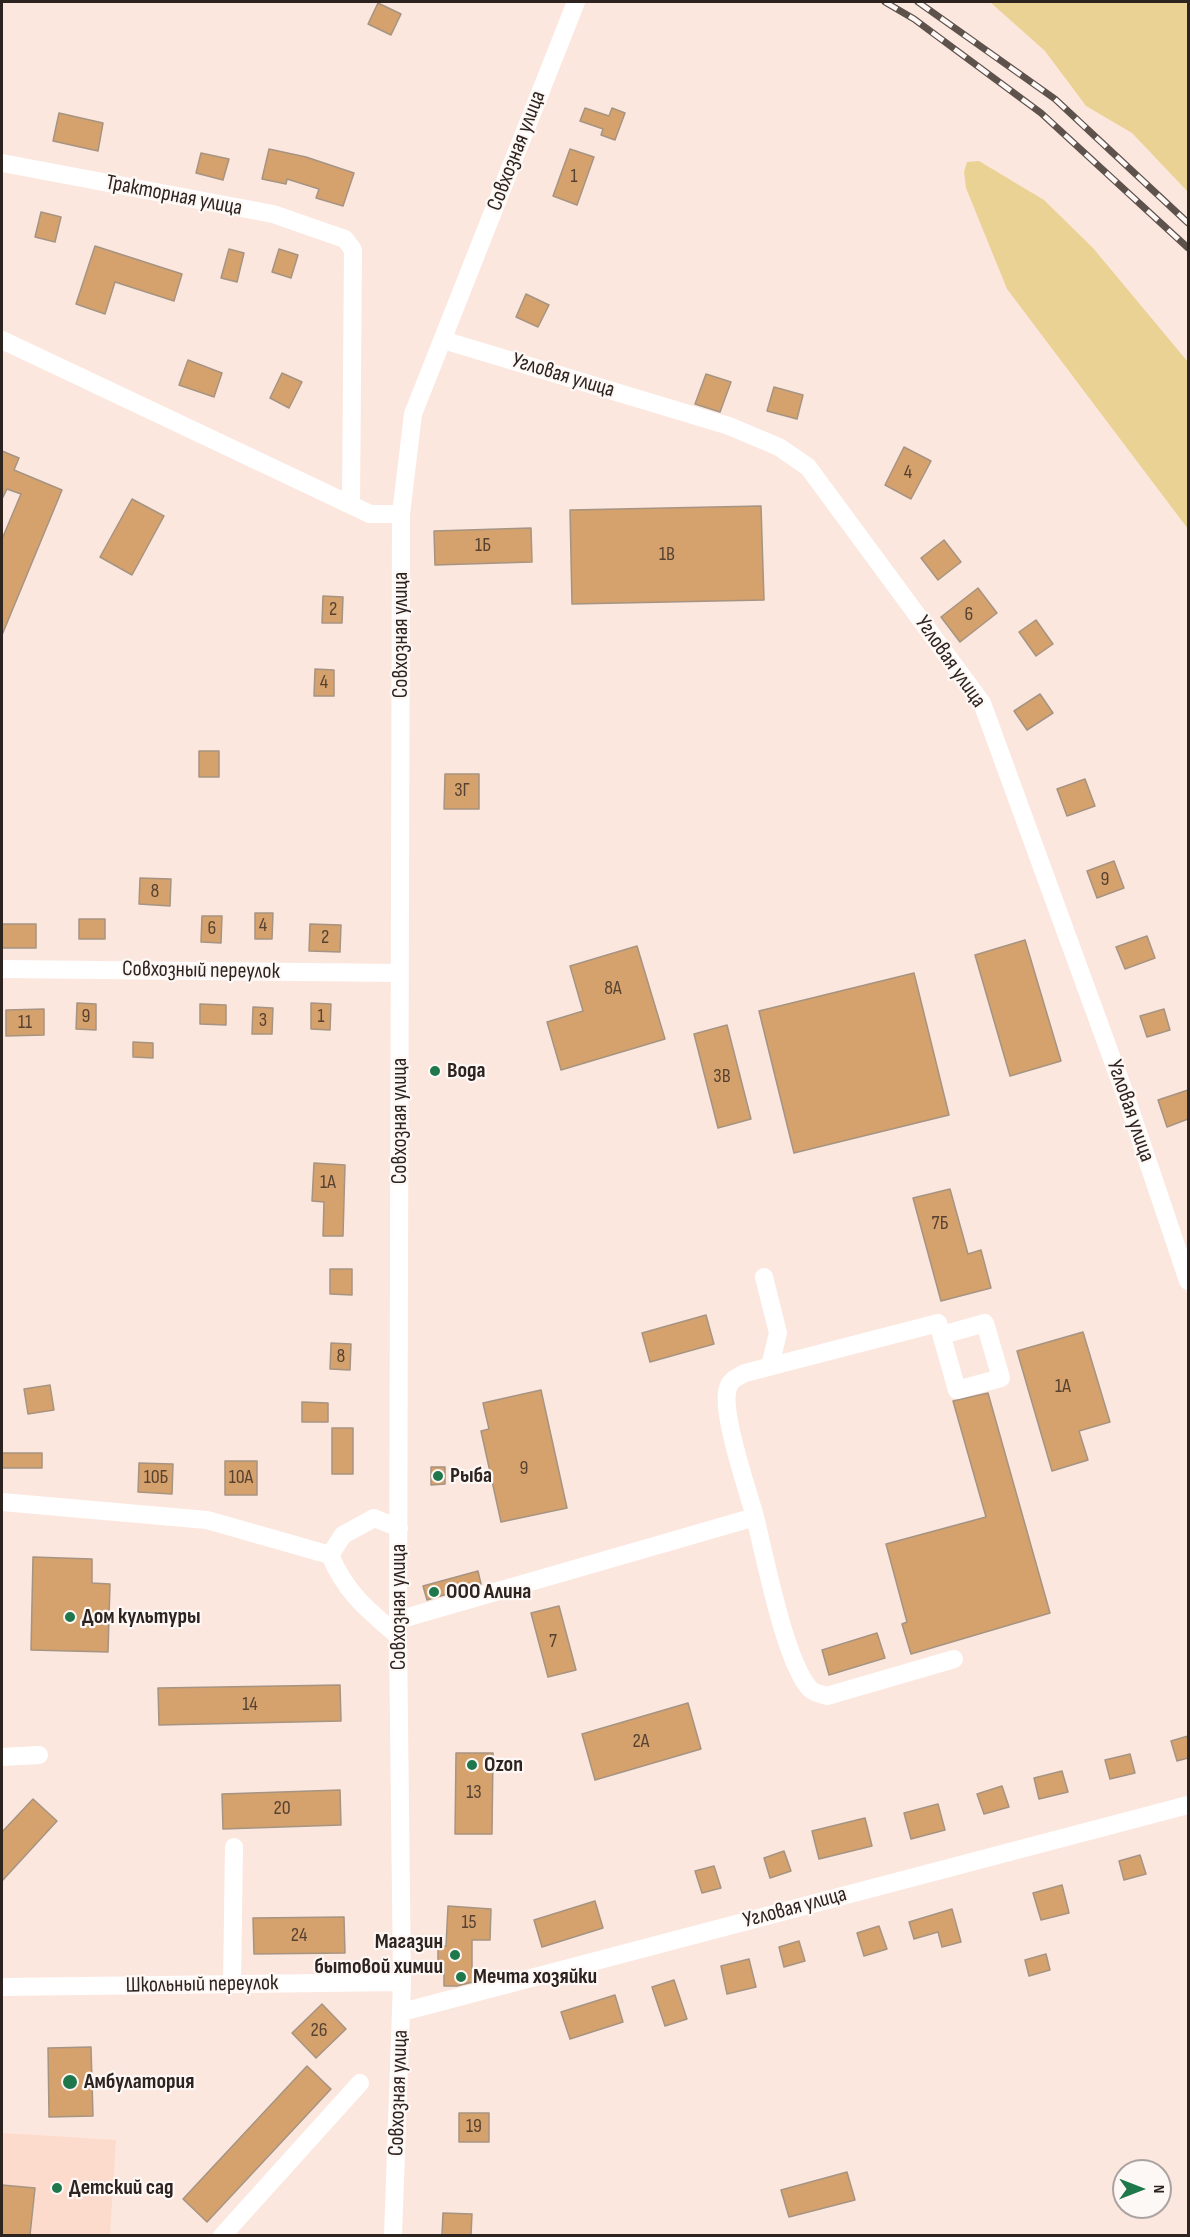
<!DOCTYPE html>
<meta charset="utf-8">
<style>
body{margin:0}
#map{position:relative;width:1190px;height:2237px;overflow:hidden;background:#fce7de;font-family:"Sofia Sans Condensed",sans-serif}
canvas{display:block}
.frame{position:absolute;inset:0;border:3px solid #2d231f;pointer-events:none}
.north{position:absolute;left:1112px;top:2159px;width:60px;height:60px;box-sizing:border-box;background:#fdf8f5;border:2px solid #aaa39f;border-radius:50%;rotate:90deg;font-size:16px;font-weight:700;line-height:24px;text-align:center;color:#2d231f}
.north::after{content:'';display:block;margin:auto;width:21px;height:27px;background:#1f784c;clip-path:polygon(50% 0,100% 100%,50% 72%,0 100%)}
</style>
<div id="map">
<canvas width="1190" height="2237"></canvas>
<div class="frame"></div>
<div class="north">N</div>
</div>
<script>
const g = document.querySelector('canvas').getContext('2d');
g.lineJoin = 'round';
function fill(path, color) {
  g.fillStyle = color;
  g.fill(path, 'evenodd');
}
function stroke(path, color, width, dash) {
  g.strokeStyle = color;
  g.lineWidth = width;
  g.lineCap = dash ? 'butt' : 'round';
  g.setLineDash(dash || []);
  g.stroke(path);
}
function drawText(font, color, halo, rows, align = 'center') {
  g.font = font + ' "Sofia Sans Condensed",sans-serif';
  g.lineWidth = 4.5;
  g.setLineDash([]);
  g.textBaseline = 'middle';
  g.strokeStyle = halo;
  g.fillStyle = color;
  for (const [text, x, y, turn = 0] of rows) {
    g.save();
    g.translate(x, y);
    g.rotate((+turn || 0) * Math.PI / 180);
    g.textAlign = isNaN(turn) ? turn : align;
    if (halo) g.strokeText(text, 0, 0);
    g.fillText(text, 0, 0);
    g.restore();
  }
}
fill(new Path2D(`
 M2 2133 116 2140 110 2235H2Z`), '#fddbcc');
fill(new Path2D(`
 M990 2H1188V192L1132 133 1086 106 1045 51Z
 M979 161 1044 200 1093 248 1188 362V529L1007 289 966 188 964 172 967 162Z`), '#ead295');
const building = new Path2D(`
 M378 3 401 14 391 35 368 24Z
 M585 108 609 116 612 108 625 113 615 140 601 135 603 129 580 121Z
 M59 113 103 123 98 151 53 141Z
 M269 149 306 157 354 173 343 206 316 198 319 189 287 179 286 184 262 179Z
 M570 149 594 157 577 205 553 196Z
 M201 153 229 159 223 180 196 173Z
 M41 212 61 217 55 242 35 237Z
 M95 246 182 274 174 301 115 282 105 314 76 304Z
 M229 249 244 253 237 282 221 278Z
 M279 249 298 255 291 278 272 272Z
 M526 294 549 305 538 327 516 317Z
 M188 360 222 373 214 397 179 385Z
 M282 373 302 382 289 408 270 398Z
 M706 374 731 382 720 412 695 404Z
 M774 387 803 395 797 419 767 411Z
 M904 447 931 461 911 499 885 485Z
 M2 451 19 458 14 470 62 490 2 635V539L21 494 7 489 2 499Z
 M132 499 164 516 132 575 100 557Z
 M761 506 764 600 572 604 570 510Z
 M531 528 532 562 435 565 434 531Z
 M944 540 961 562 938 580 921 558Z
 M978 588 997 613 960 642 941 617Z
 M323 596 343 597 342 623H322Z
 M1036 620 1053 644 1036 656 1019 632Z
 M315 669 334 670V696H314Z
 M1040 694 1053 713 1027 730 1014 711Z
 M199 751H219V777H199Z
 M445 774H479V809H444Z
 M1085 779 1095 806 1067 816 1057 789Z
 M1114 861 1124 888 1097 898 1087 871Z
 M140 878 171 879 170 906 139 904Z
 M255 913H273L272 939H255Z
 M202 916H222L221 943 201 942Z
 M79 919H105V939H79Z
 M2 924H36V948H2Z
 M310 924 341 925 340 952 309 951Z
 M1147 936 1155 958 1125 969 1116 947Z
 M1025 940 1061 1061 1010 1076 975 955Z
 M637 946 665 1039 561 1070 547 1022 583 1011 570 966Z
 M914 973 949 1115 794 1153 759 1011Z
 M77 1003 96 1004V1030L76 1029Z
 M311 1003 331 1004 330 1030 311 1029Z
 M200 1004 226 1005V1025L200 1024Z
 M253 1007 273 1008 272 1034H252Z
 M44 1009V1035L6 1036V1010Z
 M1164 1009 1170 1030 1147 1037 1140 1016Z
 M727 1025 751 1119 718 1128 694 1034Z
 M133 1042 153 1043V1058L133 1057Z
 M1188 1090V1119L1167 1127 1158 1100Z
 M314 1163 345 1165 343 1236H323L324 1202 312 1201Z
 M950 1189 968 1254 981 1250 991 1288 941 1301 913 1198Z
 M330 1269H352V1295L330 1294Z
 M706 1315 714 1344 650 1362 642 1333Z
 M1083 1332 1110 1422 1079 1431 1088 1460 1052 1471 1017 1351Z
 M331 1343 351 1344 350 1370 330 1369Z
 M50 1385 54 1410 28 1414 24 1389Z
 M541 1390 567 1508 501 1522 481 1431 489 1429 483 1403Z
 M988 1393 1050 1613 911 1654 902 1624 907 1622 886 1544 986 1517 953 1401Z
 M302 1402 328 1403V1422H302Z
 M332 1428H353V1474H332Z
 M2 1453H42V1468H2Z
 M225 1461H257V1495H225Z
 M139 1463 173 1464 172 1494 138 1492Z
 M431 1467H445V1484L431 1485Z
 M33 1557 92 1559V1583L110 1584 108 1652 31 1650Z
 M478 1571 481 1584 427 1600 423 1586Z
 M559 1606 576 1670 548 1677 531 1613Z
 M877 1633 885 1658 829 1675 822 1650Z
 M340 1685 341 1721 159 1725 158 1688Z
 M688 1703 701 1749 595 1780 582 1734Z
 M1188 1736V1758L1177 1761 1171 1741Z
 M456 1753H493L492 1834H455Z
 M1130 1754 1135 1773 1110 1779 1105 1760Z
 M1062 1771 1068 1792 1039 1799 1034 1778Z
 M1002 1786 1009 1807 984 1814 977 1794Z
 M340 1790 341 1825 223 1829 222 1794Z
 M33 1799 57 1821 2 1881V1832Z
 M938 1804 945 1830 911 1839 904 1813Z
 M865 1818 872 1846 819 1859 812 1831Z
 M784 1851 791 1871 770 1878 764 1858Z
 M1140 1855 1146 1874 1124 1880 1119 1861Z
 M714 1866 721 1888 702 1893 695 1871Z
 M1062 1885 1069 1913 1041 1920 1033 1893Z
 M595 1901 603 1928 542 1947 534 1920Z
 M448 1906 491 1909 490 1940H472V1968H477V1981L457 1986H444V1964H438V1946H446Z
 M952 1909 961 1942 942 1947 938 1932 914 1939 909 1922Z
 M344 1917 345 1953 254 1954 253 1918Z
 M879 1926 887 1949 864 1956 857 1933Z
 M799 1941 805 1961 784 1967 779 1947Z
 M1046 1954 1050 1970 1029 1976 1025 1960Z
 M749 1959 756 1987 727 1994 721 1966Z
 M674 1980 687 2019 665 2026 652 1987Z
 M615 1995 623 2022 570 2039 561 2012Z
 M322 2004 346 2029 316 2058 292 2033Z
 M91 2047 93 2116 49 2117 48 2048Z
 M307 2066 331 2089 207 2222 183 2199Z
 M459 2113H489V2142H459Z
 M847 2172 855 2200 789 2217 781 2190Z
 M2 2185 35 2188 30 2235H2Z
 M443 2213 472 2214 471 2235H442Z`);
fill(building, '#d5a16c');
stroke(building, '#a69482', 1.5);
stroke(new Path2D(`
 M2 163 273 214 345 239 353 250 351 505
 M2 340 370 514H401
 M443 340 729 426 779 447 808 467 982 703 1126 1097 1188 1281
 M2 969 400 973
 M764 1277 778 1333 770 1366
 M2 1502 207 1520 330 1555
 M755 1517C765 1557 785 1662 810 1689 814 1693 821 1694 827 1696L954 1659
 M398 1620 755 1517C748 1491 720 1411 728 1388 730 1380 737 1377 745 1373L938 1323 957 1390 1001 1378 985 1323 942 1335
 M398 1636C367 1609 346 1593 330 1555L343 1535 374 1518 399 1528
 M2 1757 39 1755
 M232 1984 234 1847
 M2 1987 402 1982
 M402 2012 1188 1805
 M222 2236 360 2083
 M393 2236 402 1982 398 1636 401 514 413 414 576 2`), '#fff', 18);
const rail = new Path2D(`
 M885 2 914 19 1041 113 1188 248
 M918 2 1055 99 1188 223`);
stroke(rail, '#5e524d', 7);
stroke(rail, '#fdf8f5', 4.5, [14]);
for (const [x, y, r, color] of [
 [435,1071,6,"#1f784c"],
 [438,1476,6,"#1f784c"],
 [434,1592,6,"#1f784c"],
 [70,1617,6,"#1f784c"],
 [472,1765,6,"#1f784c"],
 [455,1955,6,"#1f784c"],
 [461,1977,6,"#1f784c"],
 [70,2082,8,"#1f784c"],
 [57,2188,6,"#1f784c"]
]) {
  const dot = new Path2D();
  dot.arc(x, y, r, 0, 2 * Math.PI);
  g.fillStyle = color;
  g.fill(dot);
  stroke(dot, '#fdf8f5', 2);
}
drawText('20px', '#574232', null, [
 ["1",574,177],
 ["4",908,473],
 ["1Б",483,546],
 ["1В",667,555],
 ["2",333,610],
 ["6",969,615],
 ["4",324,683],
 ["3Г",462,791],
 ["9",1105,880],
 ["8",155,892],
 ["4",263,926],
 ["6",212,929],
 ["2",325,938],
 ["8А",613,989],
 ["9",86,1017],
 ["1",321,1017],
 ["3",263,1021],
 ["11",25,1023],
 ["3В",722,1077],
 ["1А",328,1183],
 ["7Б",940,1224],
 ["8",341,1357],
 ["1А",1063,1387],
 ["9",524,1469],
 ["10Б",156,1478],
 ["10А",241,1478],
 ["7",553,1642],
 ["14",250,1705],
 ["2А",641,1742],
 ["13",474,1793],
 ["20",282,1809],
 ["15",469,1923],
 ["24",299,1936],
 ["26",319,2031],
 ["19",474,2127]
]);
drawText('22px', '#2d231f', '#fdf8f5', [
 ["Совхозная улица",517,151,-69],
 ["Тракторная улица",174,196,11],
 ["Угловая улица",563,376,17],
 ["Совхозная улица",401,635,-90],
 ["Угловая улица",950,662,55],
 ["Совхозный переулок",201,971,1],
 ["Угловая улица",1130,1111,71],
 ["Совхозная улица",400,1121,-90],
 ["Совхозная улица",399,1607,-90],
 ["Угловая улица",795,1908,-15],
 ["Школьный переулок",202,1985,-1],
 ["Совхозная улица",399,2093,-88]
]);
drawText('bold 22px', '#2d231f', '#fdf8f5', [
 ["Вода",447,1071],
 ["Рыба",450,1476],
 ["ООО Алина",446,1592],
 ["Дом культуры",82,1617],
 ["Ozon",484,1765],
 ["Магазин",443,1942,"right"],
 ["бытовой химии",443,1967,"right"],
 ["Мечта хозяйки",473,1977],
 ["Амбулатория",84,2082],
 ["Детский сад",69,2188]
], 'left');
</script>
